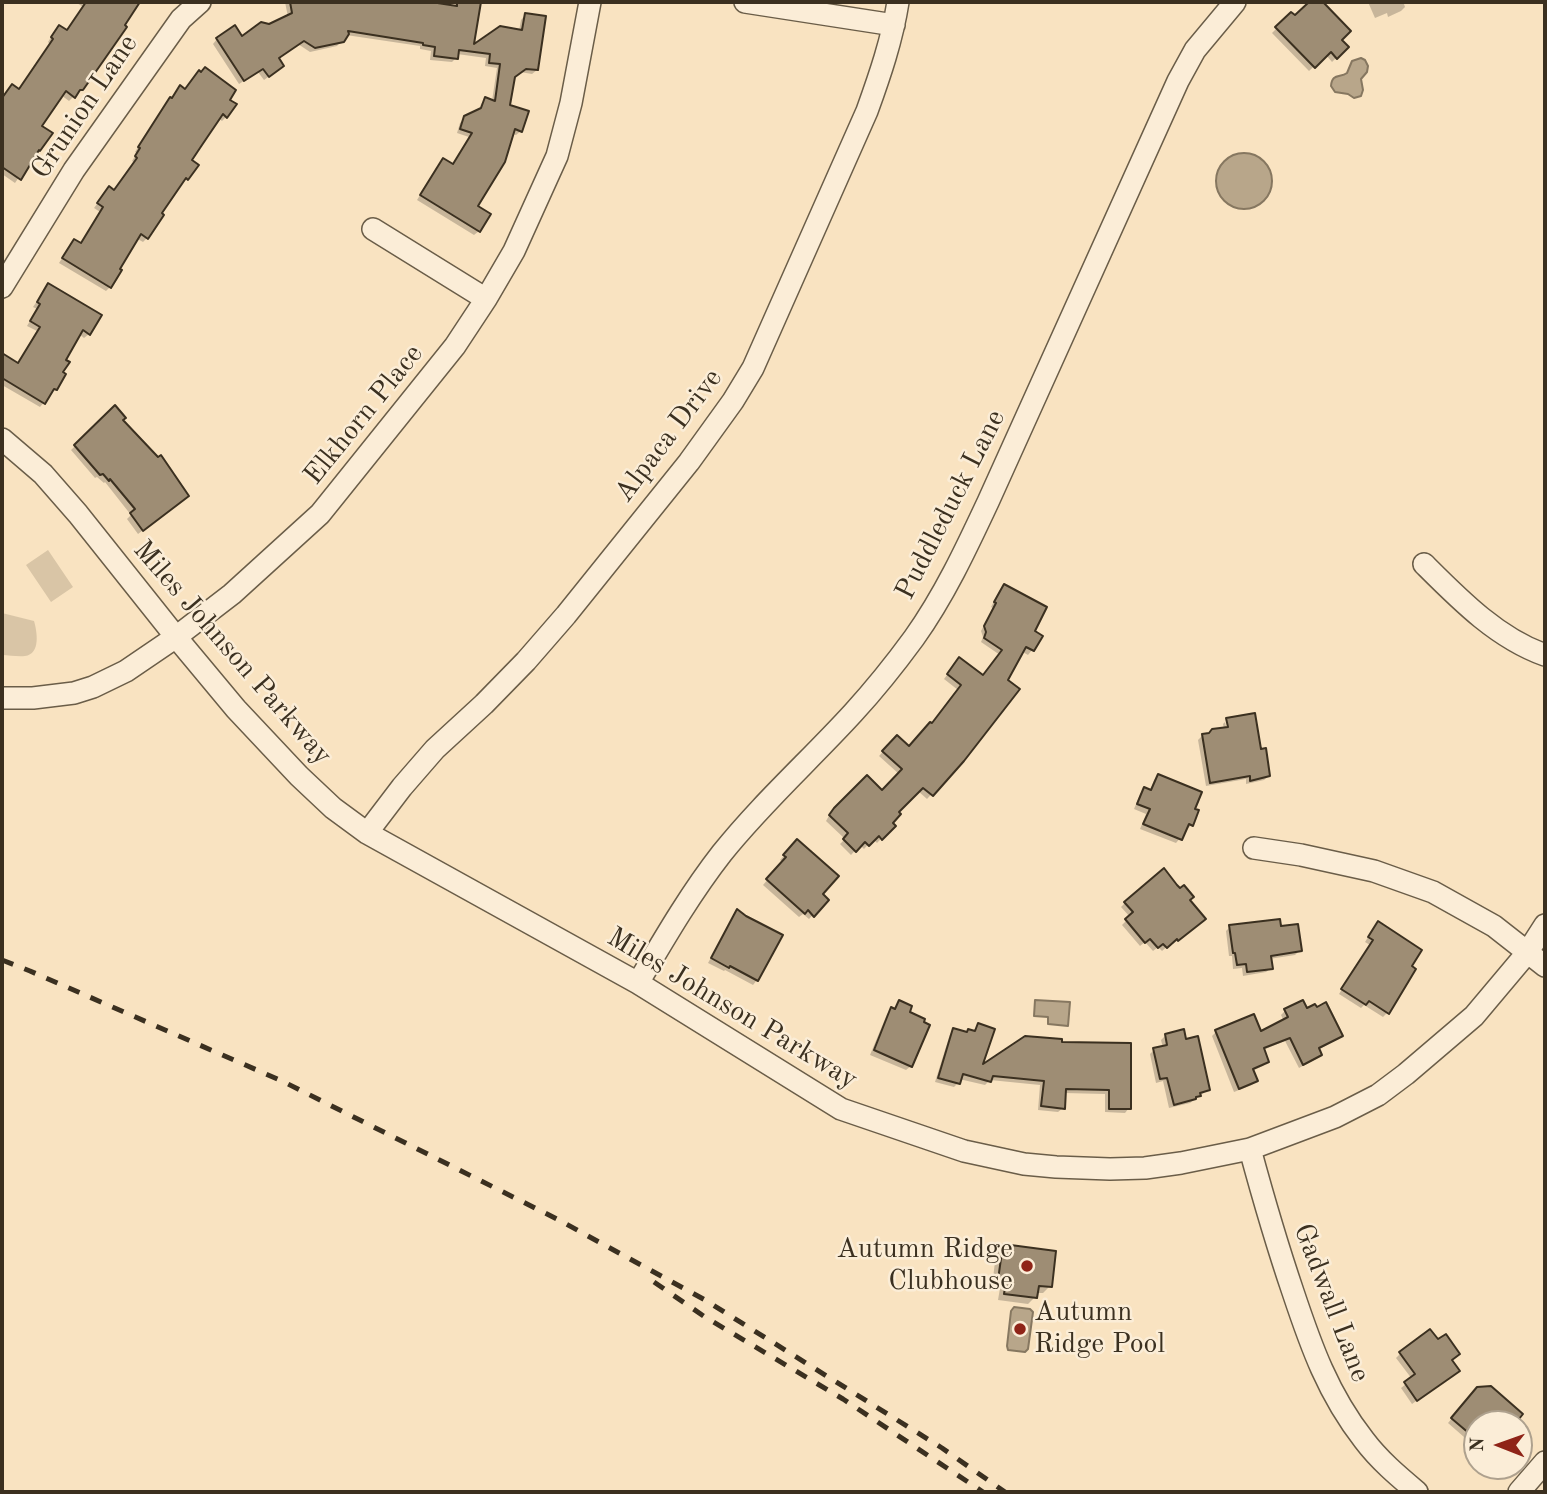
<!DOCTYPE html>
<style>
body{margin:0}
#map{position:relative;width:1547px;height:1494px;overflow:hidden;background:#f9e3c1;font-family:"Old Standard TT",serif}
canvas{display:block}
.frame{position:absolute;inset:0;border:4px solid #3b3020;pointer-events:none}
.north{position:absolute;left:1463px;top:1410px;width:70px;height:70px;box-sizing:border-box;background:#fbedd7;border:2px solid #aea18e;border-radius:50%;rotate:271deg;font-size:19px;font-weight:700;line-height:28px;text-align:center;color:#3b3020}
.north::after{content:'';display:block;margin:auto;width:24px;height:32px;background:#8f2418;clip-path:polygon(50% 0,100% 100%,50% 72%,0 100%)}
</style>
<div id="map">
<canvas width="1547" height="1494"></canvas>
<div class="frame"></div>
<div class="north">N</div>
</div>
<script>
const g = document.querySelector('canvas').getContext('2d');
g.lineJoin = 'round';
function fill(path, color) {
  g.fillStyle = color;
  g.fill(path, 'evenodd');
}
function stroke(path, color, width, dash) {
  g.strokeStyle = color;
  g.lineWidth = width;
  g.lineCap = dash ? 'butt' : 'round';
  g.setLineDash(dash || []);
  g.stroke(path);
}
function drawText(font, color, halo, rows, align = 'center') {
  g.font = font + ' "Old Standard TT",serif';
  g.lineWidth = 5;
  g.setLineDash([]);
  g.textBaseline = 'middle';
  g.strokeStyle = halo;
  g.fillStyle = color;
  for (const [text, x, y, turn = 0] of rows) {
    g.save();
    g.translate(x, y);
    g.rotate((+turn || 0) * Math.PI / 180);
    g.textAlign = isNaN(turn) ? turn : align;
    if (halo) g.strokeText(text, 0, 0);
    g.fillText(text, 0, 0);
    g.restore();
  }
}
fill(new Path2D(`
 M48 550 73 587 51 602 26 565Z
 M2 613 34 621C37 631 41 654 25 656 18 657 9 655 2 655Z`), '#d9c5a6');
const water = new Path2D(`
 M1361 58 1365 60 1368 66 1367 72 1361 79 1363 90 1361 96 1354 98 1348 94 1335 92 1331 86C1332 73 1340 78 1347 73L1352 61Z
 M1216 181a28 28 0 1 1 56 0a28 28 0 1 1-56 0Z
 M1035 1000 1070 1002 1068 1026 1048 1024V1017L1034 1016Z
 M1014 1307 1030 1309 1033 1312 1028 1349 1025 1352 1008 1350 1007 1346 1011 1311Z`);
fill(water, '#b8a68a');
stroke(water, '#867760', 2);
fill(new Path2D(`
 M77 2 137 3 81 89 69 101 61 95 39 126 34 155 15 183 2 174V99L7 90 18 91 50 44 48 42 55 31 66 32 83 7 77 3Z
 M285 2H342L343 8 354 2H420L454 8 456 2H479L472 48 519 31 521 20 525 15 537 70 532 74 520 72 513 77 508 106 521 131 516 135 512 134 476 207 479 231 474 235 417 200 439 164 443 160 452 165 469 137 457 133 460 123 465 118 479 112 481 104 486 99 492 101 497 68 485 66 486 58 457 54 456 58 452 62 430 60 431 51 420 49V46L346 35 337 46 310 52 298 44 277 59 278 70 264 80 258 72 239 84 213 44 217 39 241 38 288 17Z
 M1311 2H1320L1349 31 1340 40 1347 47 1332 62 1326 55 1309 71 1272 33 1291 14 1295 18Z
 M1368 2H1408L1404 4 1405 7 1401 11 1388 17 1387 13 1375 18Z
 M185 90 228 100 226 117 222 121 218 118 189 160 196 165 159 214 147 238 143 242 136 238 110 287 106 291 59 263 70 246 80 245 100 212 94 208 105 193 114 192 135 163 132 161 137 153 135 152 166 103 176 92Z
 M48 285 89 334 84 338 79 334 64 361 55 389 40 407 2 385V360L5 357 17 364 37 331 27 326 37 309 33 307Z
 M115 408 121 420 182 500 138 534 127 519 131 515 105 482 104 483 97 477 95 478 71 450Z
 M1004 586 1032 632 1040 636 1032 650 1028 655 1021 651 963 760 927 799 918 791 896 812 890 823 893 826 877 843 873 839 864 849 860 845 851 855 840 844 845 839 826 821 830 814 882 792 899 774 879 756 897 737 909 748 931 725 958 690 944 679 955 664 983 677 1000 655 981 642 983 637 981 631 993 608 991 607 1000 590Z
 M1253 715 1260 751 1264 750 1269 776 1264 780 1246 784V779L1206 786 1198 740 1202 736 1208 735 1213 730 1224 729 1223 724 1225 722 1228 736 1231 735 1227 720Z
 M1158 776 1192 810 1191 825 1176 843 1140 829 1146 814 1134 809 1140 794 1144 789 1150 791 1154 780Z
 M798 841 821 894 827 900 809 919 803 914 799 917 763 885 783 862 780 860Z
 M1125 903 1199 923 1173 944 1172 942 1162 951 1158 947 1153 951 1145 942 1140 946 1122 925 1130 917 1121 907Z
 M734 916 757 980 753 985 725 970 724 971 708 963Z
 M1230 927 1279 928 1300 950 1295 955 1269 959 1271 968 1266 972 1243 976 1242 968 1233 969 1232 956H1229L1226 931Z
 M1374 928 1387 1013 1383 1017 1364 1005 1361 1008 1339 994 1370 945 1365 942Z
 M899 1002 907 1013 911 1066 906 1070 870 1055 887 1014 891 1009 893 1010Z
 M1307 1010 1341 1036 1336 1040 1318 1050 1320 1055 1316 1059 1299 1068 1285 1041 1263 1050 1267 1062 1263 1066 1252 1071 1256 1081 1252 1085 1234 1092 1212 1036 1216 1032 1260 1033 1284 1021 1281 1015 1285 1011Z
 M978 1025 980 1068 1060 1041 1129 1108 1125 1113 1105 1112V1094L1064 1093 1063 1108 1058 1112 1038 1110 1040 1085 990 1080 985 1085 959 1079 958 1083 954 1087 935 1082 950 1034 954 1030 966 1033 973 1032Z
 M1166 1035 1185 1041 1208 1090 1190 1103 1169 1108 1163 1081 1156 1083 1150 1054 1154 1050 1163 1048 1161 1040Z
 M1003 1246 1050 1286 1043 1293H1036L1035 1297 1028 1304 998 1300 1000 1288 992 1287 996 1253Z
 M1400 1354 1451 1361 1453 1375 1412 1404 1401 1388 1412 1379 1396 1358Z
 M1473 1393 1513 1424H1477V1464L1465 1453 1472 1444 1448 1423Z`), '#0003');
const building = new Path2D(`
 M86 2H140L125 25 127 27 83 90H80L75 98 66 91 42 126 53 133 40 151 39 150 21 180 2 167V98L12 84 19 89 53 39 51 37 59 25 67 30Z
 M290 2H431L457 6V2H481L474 44 500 26 522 30 525 13 546 16 538 70 526 69 515 77 510 105 529 111 522 132 515 129 505 162 478 206 491 214 480 232 420 195 443 158 453 164 472 133 460 129 464 116 481 108 485 97 495 101 500 64 489 63 490 54 459 50 458 59 434 56 435 47 423 45V43L348 31 349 34 344 42 315 48 304 41 279 58 284 66 269 77 263 69 244 81 216 38 235 25 242 36 261 22 269 24 292 13Z
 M1309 2H1323L1351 31 1342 40 1349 47 1337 59 1331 52 1315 68 1275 27 1291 12 1295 15Z
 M205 67 236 90 230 100 237 104 227 118 223 114 202 145 192 160 199 165 188 180 186 178 162 213 164 215 148 239 141 234 120 269 122 270 111 288 62 258 74 239 81 243 103 207 97 203 109 186 114 190 137 158 135 156 140 148 138 147 170 97 172 98 180 85 185 89 199 70 201 72Z
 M48 283 102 315 90 335 83 330 66 360 70 362 63 372 66 374 57 390 54 389 45 404 2 378V353L18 363 40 327 30 321 40 304 37 302Z
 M115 405 126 418 123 420 158 457 161 455 189 496 143 531 130 513 135 509 110 479 109 481 103 474 100 475 74 445Z
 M1004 584 1047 607 1035 631 1043 636 1034 651 1026 647 1008 680 1020 689 964 761 933 796 923 788 899 812 901 814 893 823 896 826 882 840 879 836 869 846 865 842 856 852 843 839 848 833 829 815 834 808 867 775 882 790 902 769 882 751 897 735 909 746 930 722 932 723 961 685 947 674 959 657 983 675 1002 650 984 638 986 632 984 626 996 603 994 602Z
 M1255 713 1261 749 1266 748 1270 776 1250 781V776L1210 783 1202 734 1209 733 1212 729 1228 727 1226 718Z
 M1158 774 1202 792 1195 809 1199 810 1193 826 1189 824 1182 840 1143 824 1150 809 1137 804 1144 787 1151 790Z
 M797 839 839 876 823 894 829 900 814 917 808 910 805 914 766 879 786 857 783 855Z
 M1164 868 1177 885 1180 888 1184 885 1194 897 1190 900 1206 919 1178 941 1177 939 1167 948 1163 944 1158 948 1150 939 1145 943 1125 919 1133 912 1124 902Z
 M737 909 746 916 783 935 758 981 730 966 729 968 711 958Z
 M1280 919 1281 926 1298 924 1302 951 1271 956 1273 969 1247 972 1246 964 1237 965 1235 953H1233L1229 925Z
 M1378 921 1422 950 1412 966 1416 969 1389 1014 1369 1001 1366 1005 1341 989 1373 940 1368 937Z
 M899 1000 912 1006 910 1012 925 1019 924 1022 930 1025 912 1067 874 1050 891 1007 895 1009Z
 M1303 1000 1307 1008 1315 1004 1317 1007 1326 1002 1343 1036 1319 1048 1322 1055 1303 1065 1290 1038 1264 1048 1269 1062 1253 1069 1258 1081 1239 1089 1215 1030 1254 1014 1261 1031 1288 1017 1284 1009Z
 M978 1023 995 1029 983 1064 1025 1036 1062 1039V1042L1131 1043V1109H1109V1090L1066 1089 1065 1109 1041 1106 1044 1081 993 1076 991 1082 963 1074 960 1084 938 1078 953 1028 967 1032 968 1029 975 1031Z
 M1184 1029 1186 1039 1198 1036 1210 1090 1200 1093 1201 1096 1196 1097V1099L1174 1105 1167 1078 1160 1079 1153 1048 1167 1045 1165 1034Z
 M1003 1244 1056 1251 1052 1287 1039 1286 1037 1298 1004 1294 1006 1281 998 1280Z
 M1430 1329 1438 1339 1446 1334 1460 1354 1452 1360 1460 1371 1417 1401 1404 1382 1415 1374 1399 1352Z
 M1491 1386 1523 1414 1515 1424H1477V1440L1451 1418 1477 1387Z`);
fill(building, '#9e8d74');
stroke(building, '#3b3020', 2);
const minor = new Path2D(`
 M745 2 894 25
 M373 229 486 299
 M2 287 74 170 181 19 200 2
 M2 439 43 474 78 514 176 637 236 709 299 776 333 808 367 833 638 983 841 1109 964 1151 1024 1164 1056 1167 1110 1169 1145 1168 1181 1163 1250 1149 1335 1117 1378 1095 1406 1074 1474 1016 1527 953 1545 925
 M1424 564C1459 599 1497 638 1545 655
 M2 698H33L74 693 93 687 126 671 176 637 232 594 320 514 455 346 486 299 514 251 557 156 571 103 590 2
 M367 833 402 787 435 749 484 704 526 661 566 615 689 462 733 401 753 368 867 111C880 75 892 40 898 2
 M1254 848 1301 855 1374 871 1433 892 1494 926 1545 966
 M638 983C664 939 690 894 722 853 762 803 810 760 853 713 875 689 895 664 914 638 944 596 966 549 988 502L1178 81 1195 50 1235 2
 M1250 1149C1263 1197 1277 1245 1293 1292 1311 1346 1328 1394 1364 1440 1379 1460 1398 1476 1417 1492
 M1519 1492 1545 1462`);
stroke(minor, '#6a5d48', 24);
stroke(minor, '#fbedd7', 21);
stroke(new Path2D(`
 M2 960 30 971 282 1081 557 1219 705 1300 942 1448 1005 1492
 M654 1282 705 1317 843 1399 983 1492`), '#3b3020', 5, [12, 12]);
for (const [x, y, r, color] of [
 [1027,1266,7,"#8f2418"],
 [1020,1329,7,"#8f2418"]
]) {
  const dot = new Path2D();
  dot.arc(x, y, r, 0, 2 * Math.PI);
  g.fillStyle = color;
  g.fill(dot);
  stroke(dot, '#fbedd7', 2.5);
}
drawText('28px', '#3b3020', '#fbedd7', [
 ["Grunion Lane",85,107,-56],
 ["Elkhorn Place",364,415,-51],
 ["Alpaca Drive",669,436,-53],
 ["Puddleduck Lane",951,505,-63],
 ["Miles Johnson Parkway",232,653,49],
 ["Miles Johnson Parkway",732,1009,31],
 ["Gadwall Lane",1331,1303,69]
]);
drawText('28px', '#3b3020', '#fbedd7', [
 ["Autumn Ridge",1013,1250],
 ["Clubhouse",1013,1282],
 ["Autumn",1034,1313,"left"],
 ["Ridge Pool",1034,1345,"left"]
], 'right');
</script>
